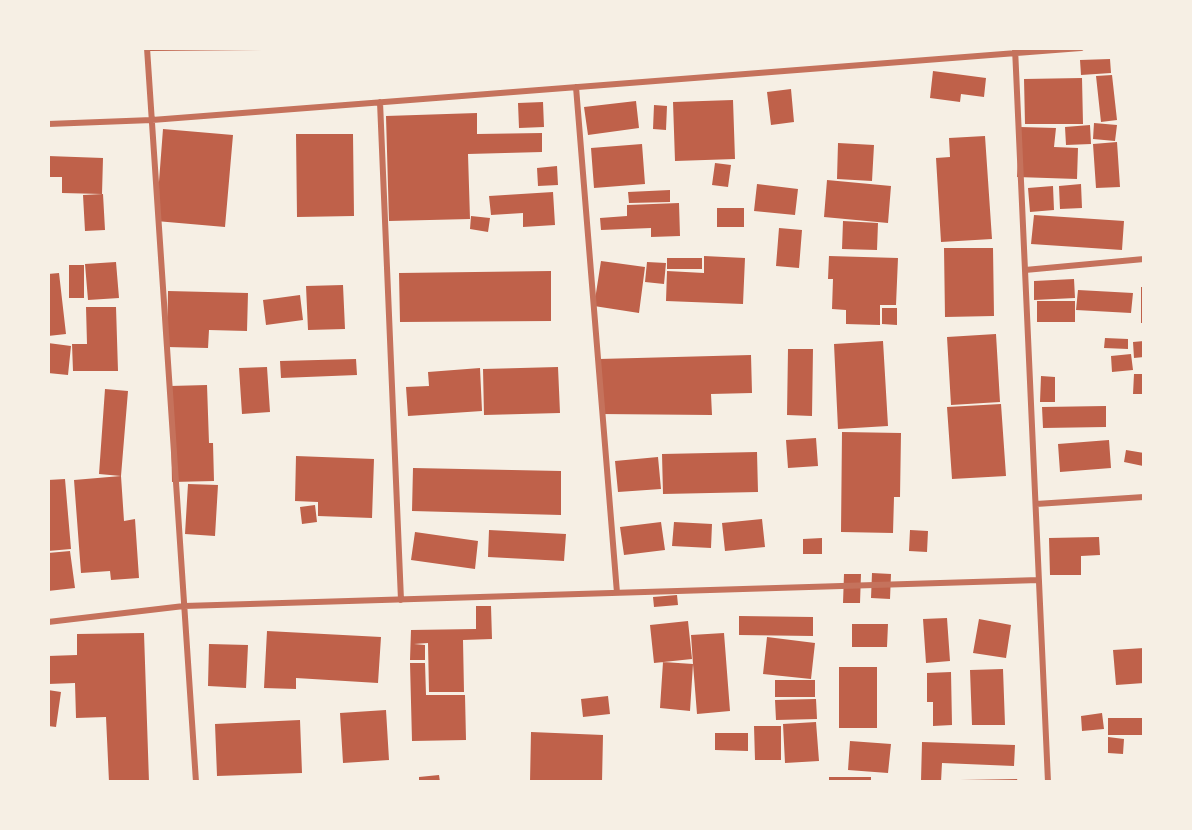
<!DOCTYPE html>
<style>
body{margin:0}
#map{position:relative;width:1192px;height:830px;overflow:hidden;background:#f6efe4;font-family:"Nunito Sans",sans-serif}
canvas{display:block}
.frame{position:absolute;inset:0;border:50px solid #f6efe4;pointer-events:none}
</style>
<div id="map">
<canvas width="1192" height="830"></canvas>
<div class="frame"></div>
</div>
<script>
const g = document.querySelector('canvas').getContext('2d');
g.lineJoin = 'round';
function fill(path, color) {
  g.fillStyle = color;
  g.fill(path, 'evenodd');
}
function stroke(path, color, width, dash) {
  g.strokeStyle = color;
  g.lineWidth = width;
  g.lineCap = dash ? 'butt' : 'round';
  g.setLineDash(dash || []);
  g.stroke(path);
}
fill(new Path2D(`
 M150 48H262V50L150 51Z
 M1110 59 1111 73 1081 75 1080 60Z
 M933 71 986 78 984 97 961 94 960 102 930 98Z
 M1112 75 1117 120 1101 122 1096 76Z
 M1082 78 1083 124H1025L1024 79Z
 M791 89 794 122 771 125 767 92Z
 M733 100 735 159 675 161 673 102Z
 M636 101 639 128 588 135 584 107Z
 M543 102 544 127 519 128 518 103Z
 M654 105 667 106 666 130 653 129Z
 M477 113V134L542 133V152L468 154 470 219 389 221 386 116Z
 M1094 123 1117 125 1115 141 1093 139Z
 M1090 125 1091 144 1066 145 1065 127Z
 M1020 127 1056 128 1054 147 1078 148 1077 179 1017 177Z
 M163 129 233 135 225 227 156 221Z
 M296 134H353L354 216 297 217Z
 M985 136 992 239 941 242 936 158 950 157 949 138Z
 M1117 142 1120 187 1096 188 1093 144Z
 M838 143 874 145 872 181 837 179Z
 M642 144 645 184 594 188 591 148Z
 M48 156 103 158 102 194 62 193V177H48Z
 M715 163 731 165 728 187 712 185Z
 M557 166 558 185 538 186 537 168Z
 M827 180 891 186 888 223 824 217Z
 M757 184 798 189 795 215 754 211Z
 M1081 184 1082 208 1060 209 1059 186Z
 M1053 186 1054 210 1030 212 1028 188Z
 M670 190V202L629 203 628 192Z
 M553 192 555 225 523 227V213L491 215 489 196Z
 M103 194 105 230 85 231 83 195Z
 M679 203 680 236 651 237V228L601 230 600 218 627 216V205Z
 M717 208H744V227H717Z
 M1034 215 1124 221 1122 250 1031 244Z
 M471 216 490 218 488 232 470 229Z
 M843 221 878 223 877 250 842 249Z
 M779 228 802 230 799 268 776 266Z
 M944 248H993L994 316 945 317Z
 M704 256 745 258 743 304 666 301 667 271 704 273Z
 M829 256 898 258 896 305H880V325L846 324V310L832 309 833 279H828Z
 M667 258H702V269H667Z
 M601 261 645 267 639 313 594 306Z
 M116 262 119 298 88 300 85 264Z
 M647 262 666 263 664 284 645 282Z
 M69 265H84V298H69Z
 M551 271V321L400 322 399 273Z
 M59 273 66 334 48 336V274Z
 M1074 279 1075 298 1034 300V281Z
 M343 285 345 329 308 330 306 286Z
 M1141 287H1144V323H1141Z
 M1078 290 1133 293 1131 313 1076 310Z
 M168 291 248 293 247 331 209 330 208 348 167 347Z
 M300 295 303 320 266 325 263 300Z
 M1037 301H1075V322H1037Z
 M86 307H116L118 371H73L72 344H87Z
 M882 308H897V325L882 324Z
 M996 334 1000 402 951 405 947 337Z
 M1105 338 1128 339V349L1104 348Z
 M883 341 888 426 838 429 834 344Z
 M1144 341V357L1134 358 1133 342Z
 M48 343 71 346 68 375 48 373Z
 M788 349H813L812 416 787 415Z
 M1131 354 1133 370 1112 372 1111 356Z
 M751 355 752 393 711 394 712 415 601 414 599 359Z
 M356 359 357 375 281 378 280 361Z
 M267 367 270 412 242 414 239 368Z
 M558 367 560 413 484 415 483 369Z
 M480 368 482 411 408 416 406 387 429 386 428 372Z
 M1134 374H1144V394H1133Z
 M1041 376 1055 377V402H1040Z
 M207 385 209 443H213L214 481 172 482 170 386Z
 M105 389 128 391 121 476 99 474Z
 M1001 404 1006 476 952 479 947 407Z
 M1106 406V427L1043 428 1042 407Z
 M842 432 901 433 900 497H894L893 533 841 532Z
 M816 438 818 466 788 468 786 440Z
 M1109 440 1111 468 1060 472 1058 444Z
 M1126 450 1144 453 1143 466 1124 462Z
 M757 452 758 492 663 494 662 454Z
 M296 456 374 459 372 518 318 516V502L295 501Z
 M658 457 661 489 618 492 615 461Z
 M413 468 561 471V515L412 511Z
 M121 476 124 521 135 519 139 578 111 580 110 571 81 573 74 480Z
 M65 479 71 549 48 551V480Z
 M188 484 218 485 215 536 185 534Z
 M315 505 317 522 302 524 300 507Z
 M762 519 765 547 725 551 722 523Z
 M661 522 665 550 624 555 620 527Z
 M674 522 712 524 711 548 672 546Z
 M489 530 566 534 564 561 488 557Z
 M910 530 928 531 927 552 909 551Z
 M415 532 478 541 475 569 411 560Z
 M1099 537 1100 555 1081 556V575H1050L1049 538Z
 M822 538V554H803V539Z
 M70 551 75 588 48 591V553Z
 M872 573 891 574 890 599 871 598Z
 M844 574H861L860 603H843Z
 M677 595 678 605 654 607 653 597Z
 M476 606H491L492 639 463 640 464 692H429L428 643 414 644 425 645V660H410L411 630 476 629Z
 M739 616 813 617V636L739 635Z
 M947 618 950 661 926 663 923 619Z
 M979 619 1011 625 1006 658 973 653Z
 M688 621 692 659 654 663 650 625Z
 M852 624H888L887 647H852Z
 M267 631 381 637 378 683 296 678V689L264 688Z
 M144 633 149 782H109L106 717 76 718 75 683 48 684V656L77 655V634Z
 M724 633 730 711 697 714 693 664 690 711 660 708 663 662 693 664 691 635Z
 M767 637 815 643 811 679 763 674Z
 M209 644 248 645 246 688 208 686Z
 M1144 648V683L1116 685 1113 650Z
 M410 663H425L426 695H465L466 740 412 741Z
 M839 667H877V728H839Z
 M1003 669 1005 725H972L970 670Z
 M951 672 952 725 933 726V702H927V673Z
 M775 680H815V697H775Z
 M48 690 61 692 56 727 48 726Z
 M608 696 610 714 583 717 581 699Z
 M816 699 817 719 776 720 775 700Z
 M386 710 389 760 343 763 340 713Z
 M1102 713 1104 729 1082 731 1081 716Z
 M1108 718H1144V735H1108Z
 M300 720 302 773 217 776 215 724Z
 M816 722 819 761 785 763 783 724Z
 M754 726H781V760H755Z
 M531 732 603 735 602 782H530Z
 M715 733H748V751L715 750Z
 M1108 737 1124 739 1123 754 1108 753Z
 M850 741 891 744 888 773 848 770Z
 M922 742 1015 745 1014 766 942 763 941 782 921 781Z
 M439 775 440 782H419V777Z
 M829 777H871V782H829Z
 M1017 779 1018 782H960V780Z`), '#bf614a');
stroke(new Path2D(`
 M147 48 196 782
 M1015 48 1048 782
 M576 87 617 593
 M380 102 401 600
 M48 124 152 120 1081 48
 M1025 270 1144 259
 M1036 504 1144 497
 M48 622 184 606 1039 580`), '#c5725c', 6);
</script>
